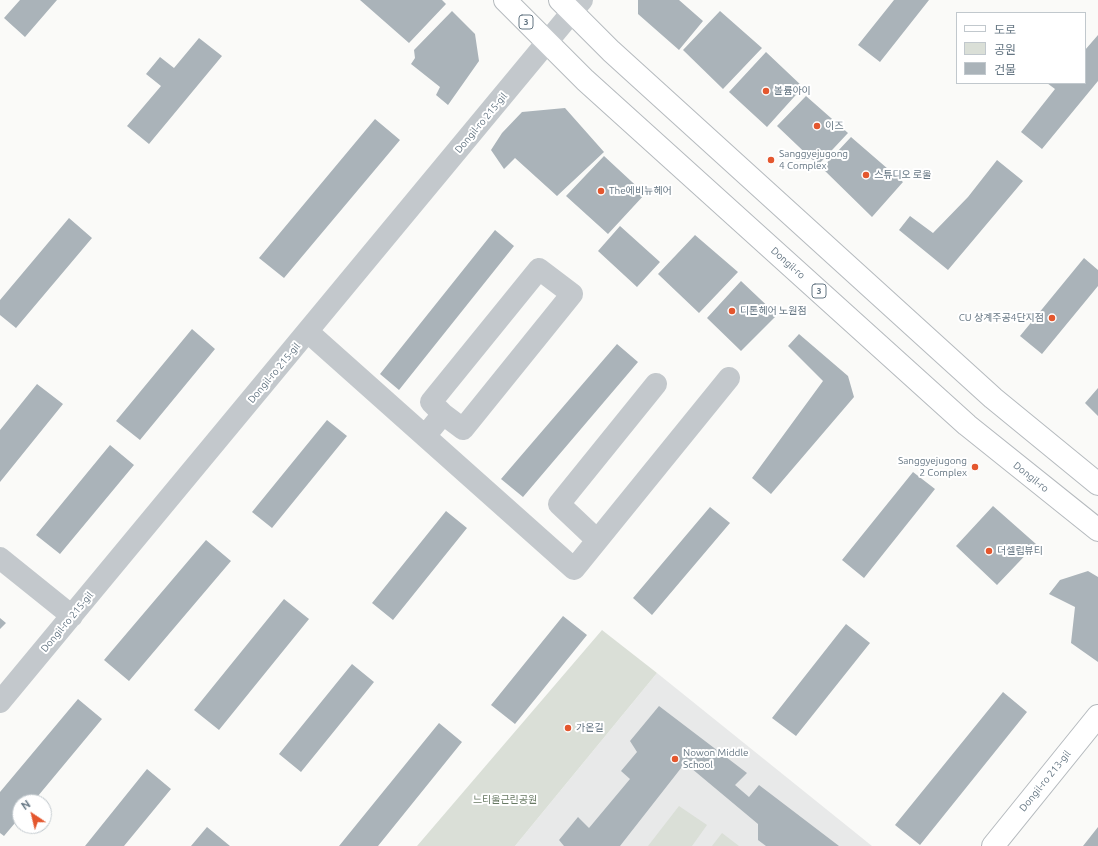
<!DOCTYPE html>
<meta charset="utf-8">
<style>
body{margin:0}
#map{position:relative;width:1098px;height:846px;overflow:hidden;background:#fafaf8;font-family:Ubuntu,"Noto Sans KR",sans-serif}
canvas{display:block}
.legend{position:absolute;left:956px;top:12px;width:130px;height:72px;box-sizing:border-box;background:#fff;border:1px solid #c1c8cd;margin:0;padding:5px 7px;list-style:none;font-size:12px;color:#657683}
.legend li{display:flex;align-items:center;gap:8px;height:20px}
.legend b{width:20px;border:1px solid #c1c8cd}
.north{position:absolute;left:12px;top:794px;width:40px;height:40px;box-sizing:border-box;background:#fff;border:1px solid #c1c8cd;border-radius:50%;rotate:325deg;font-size:11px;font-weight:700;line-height:16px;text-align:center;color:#657683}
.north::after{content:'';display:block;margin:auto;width:14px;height:18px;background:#e4572e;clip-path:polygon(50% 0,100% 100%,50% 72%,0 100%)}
</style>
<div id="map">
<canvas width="1098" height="846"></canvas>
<ul class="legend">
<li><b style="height:5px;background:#fff"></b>도로</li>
<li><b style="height:11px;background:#dadfd7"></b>공원</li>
<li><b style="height:11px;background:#aab3b9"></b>건물</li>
</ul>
<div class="north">N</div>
</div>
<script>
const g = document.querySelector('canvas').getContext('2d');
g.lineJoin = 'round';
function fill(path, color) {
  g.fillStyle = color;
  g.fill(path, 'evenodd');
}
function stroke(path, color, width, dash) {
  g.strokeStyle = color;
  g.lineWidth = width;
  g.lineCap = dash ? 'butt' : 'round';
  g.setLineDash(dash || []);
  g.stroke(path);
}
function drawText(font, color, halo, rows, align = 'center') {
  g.font = font + ' Ubuntu,"Noto Sans KR",sans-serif';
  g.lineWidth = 4;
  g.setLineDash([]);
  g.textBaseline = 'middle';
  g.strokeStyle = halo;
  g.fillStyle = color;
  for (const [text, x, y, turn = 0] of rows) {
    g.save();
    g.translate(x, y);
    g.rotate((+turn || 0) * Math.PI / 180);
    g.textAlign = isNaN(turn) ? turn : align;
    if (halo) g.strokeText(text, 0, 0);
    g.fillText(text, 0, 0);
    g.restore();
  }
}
fill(new Path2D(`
 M657 673 872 846H515Z`), '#e8e9e9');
fill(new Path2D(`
 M602 630 657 673 515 846H417Z
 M679 806 707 825 692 846H648Z
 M722 833 739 846H712Z`), '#dadfd7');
fill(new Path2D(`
 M20 0H57L25 37 4 18Z
 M360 0H442L446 4 409 43Z
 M638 0H679L703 21 679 50 638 14Z
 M894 0H929L880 62 858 45Z
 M452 11 475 34 479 61 448 105 436 95 440 87 411 64 415 58 414 50Z
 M720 11 762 48 723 89 683 50Z
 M1098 35V81L1042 149 1021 132 1055 89 1047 83H1085V50Z
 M199 38 222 56 149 144 127 126 161 86 146 74 160 57 174 68Z
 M766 52 803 87 767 127 729 92Z
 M806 96 848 133 818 165 777 126Z
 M565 108 604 152 557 196 515 158 504 169 491 150 502 133 522 112Z
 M375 119 400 140 284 278 259 258Z
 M851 137 903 182 872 217 822 168Z
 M604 156 645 194 608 234 566 196Z
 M997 160 1023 181 948 270 899 230 910 216 933 233 968 197Z
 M69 218 92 238 16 328 0 315V300Z
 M620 226 660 262 637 287 598 251Z
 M495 230 514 246 399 390 380 374Z
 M695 235 738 272 699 313 658 274Z
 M1084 258 1098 270V286L1042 354 1020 336Z
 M741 281 777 315 741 351 707 318Z
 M192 329 215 349 140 440 116 421Z
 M799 334 848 376 854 397 771 494 752 478 823 381 788 346Z
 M617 344 638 362 523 497 501 479Z
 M37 384 63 404 0 482V430Z
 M1098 388V416L1085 403Z
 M327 420 347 436 272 528 252 512Z
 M110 445 134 465 60 554 36 535Z
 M913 472 935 489 864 578 842 560Z
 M993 506 1036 544 997 585 956 546Z
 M710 507 730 523 652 615 633 598Z
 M446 511 467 528 393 620 372 603Z
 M206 540 231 561 129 681 104 660Z
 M1088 571 1098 577V662L1071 643 1075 607 1049 594 1060 580Z
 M284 599 309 619 219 730 194 710Z
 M563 616 587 635 515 724 491 705Z
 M0 618 6 623 0 629Z
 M846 624 870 643 796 736 772 718Z
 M352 664 374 682 301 772 279 754Z
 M1003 692 1027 712 920 845 895 825Z
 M78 699 102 719 33 802H20V817L4 836 0 833V792Z
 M659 706 747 773 735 785 749 797 759 785 839 846H766L758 840V824L685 763 620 846H564L559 840 578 817 589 828 630 779 621 771 637 752 630 741Z
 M439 723 462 742 378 846H339Z
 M147 769 171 789 124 846H85Z
 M207 827 230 846H191Z
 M1098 827V846H1083Z`), '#aab3b9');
const major = new Path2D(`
 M505 0 585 80 967 425 1098 530
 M560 0 611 51 993 398 1098 484
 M993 846 1098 716`);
stroke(major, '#b5babe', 24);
stroke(new Path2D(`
 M308 332 574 569 729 378
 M425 436 443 414 431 402 539 269 572 294 463 429 443 414
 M597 540 559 504 656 384
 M0 558 72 616
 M0 702 582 0`), '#c3c8cc', 22);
stroke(major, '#fff', 22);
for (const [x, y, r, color] of [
 [766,91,4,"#e4572e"],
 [817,126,4,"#e4572e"],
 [771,160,4,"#e4572e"],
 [866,175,4,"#e4572e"],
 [601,191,4,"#e4572e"],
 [732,311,4,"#e4572e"],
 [1052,318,4,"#e4572e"],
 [975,467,4,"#e4572e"],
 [989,551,4,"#e4572e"],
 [568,728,4,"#e4572e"],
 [675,759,4,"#e4572e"]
]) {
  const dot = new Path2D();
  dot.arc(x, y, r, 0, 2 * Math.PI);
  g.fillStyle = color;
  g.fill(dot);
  stroke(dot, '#fff', 1.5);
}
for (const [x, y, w] of [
 [526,22,14],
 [819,291,14]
]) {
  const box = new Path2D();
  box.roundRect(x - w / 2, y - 7, w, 14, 3);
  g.fillStyle = '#fff';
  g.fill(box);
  stroke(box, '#657683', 1);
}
drawText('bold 9px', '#657683', null, [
 ["3",526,22],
 ["3",819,291]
]);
drawText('10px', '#657683', '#fff', [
 ["볼륨아이",774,91],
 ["이즈",825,126],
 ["Sanggyejugong",779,154],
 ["4 Complex",779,166],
 ["스튜디오 로울",874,175],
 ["The에비뉴헤어",609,191],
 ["디톤헤어 노원점",740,311],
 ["CU 상계주공4단지점",1044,318,"right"],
 ["Sanggyejugong",967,461,"right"],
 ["2 Complex",967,473,"right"],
 ["더셀럽뷰티",997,551],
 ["가온길",576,728],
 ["Nowon Middle",683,753],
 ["School",683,765]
], 'left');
drawText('10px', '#657683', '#fff', [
 ["Dongil-ro 215-gil",481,123,-50],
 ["Dongil-ro",788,263,42],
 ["Dongil-ro 215-gil",274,373,-50],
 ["Dongil-ro",1031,477,39],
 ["Dongil-ro 215-gil",67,622,-50],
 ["Dongil-ro 213-gil",1045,781,-51]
]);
drawText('10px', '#687a64', '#fff', [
 ["느티울근린공원",505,800]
]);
</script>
